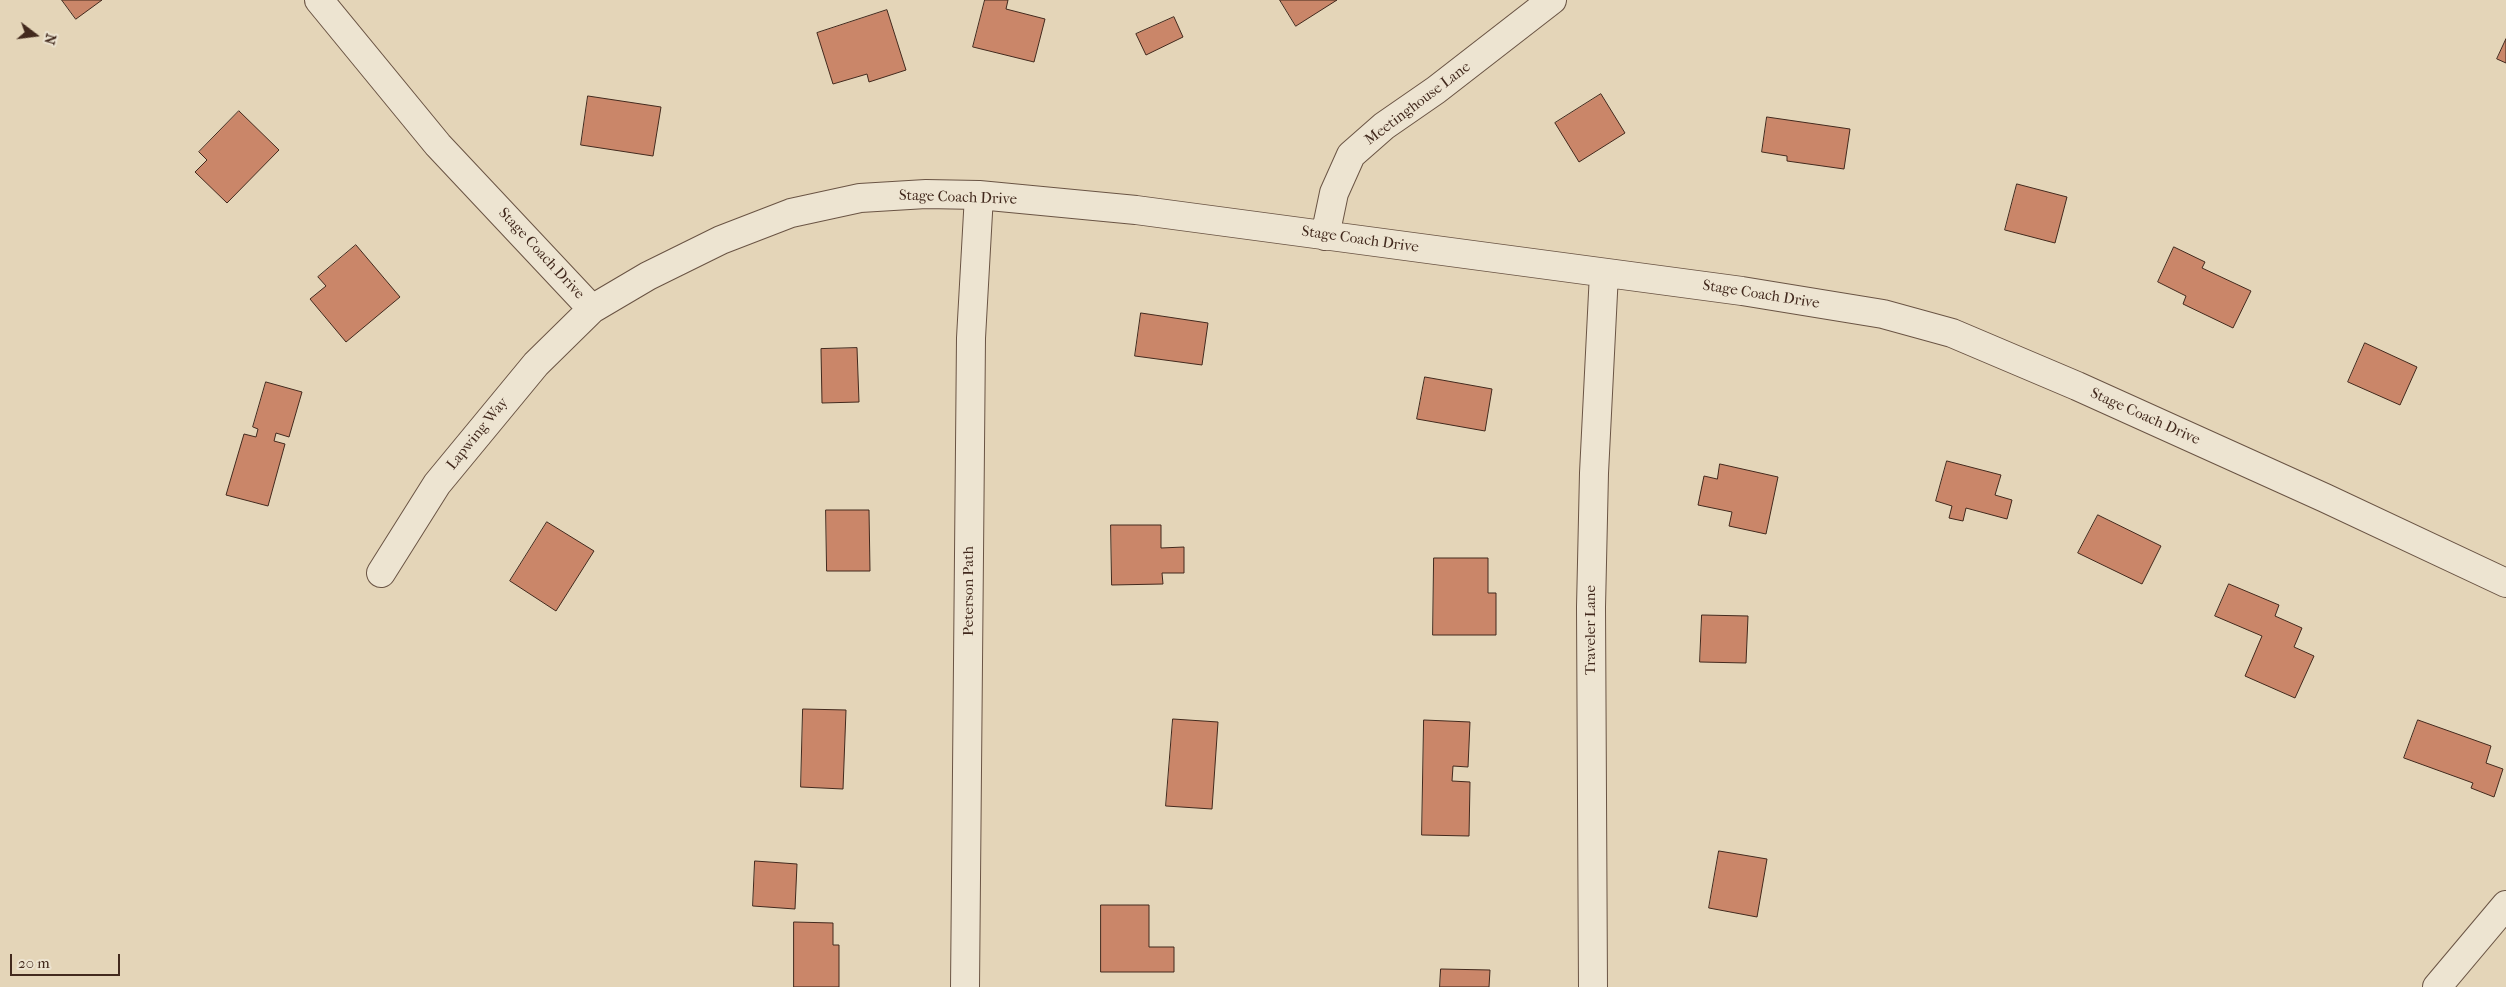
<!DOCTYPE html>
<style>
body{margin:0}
#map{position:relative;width:2506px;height:987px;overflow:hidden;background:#e4d5b8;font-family:"IM FELL French Canon",serif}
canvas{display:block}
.north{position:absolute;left:10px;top:10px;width:50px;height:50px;-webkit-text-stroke:4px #ede4d1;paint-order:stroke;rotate:105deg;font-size:14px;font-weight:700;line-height:20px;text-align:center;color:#42291d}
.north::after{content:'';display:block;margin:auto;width:18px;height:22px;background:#42291d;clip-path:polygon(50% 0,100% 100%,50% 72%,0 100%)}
.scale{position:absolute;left:10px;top:954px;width:110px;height:22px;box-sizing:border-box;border:2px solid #42291d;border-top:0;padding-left:6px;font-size:15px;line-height:18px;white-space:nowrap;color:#42291d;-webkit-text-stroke:4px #ede4d1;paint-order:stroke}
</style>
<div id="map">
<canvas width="2506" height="987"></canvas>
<div class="north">N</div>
<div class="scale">20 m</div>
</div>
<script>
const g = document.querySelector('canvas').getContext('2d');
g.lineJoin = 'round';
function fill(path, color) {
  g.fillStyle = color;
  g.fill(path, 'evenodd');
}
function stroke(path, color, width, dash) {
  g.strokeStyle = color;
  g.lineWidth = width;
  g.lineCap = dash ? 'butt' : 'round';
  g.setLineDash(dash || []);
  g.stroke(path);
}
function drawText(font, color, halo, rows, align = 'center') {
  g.font = font + ' "IM FELL French Canon",serif';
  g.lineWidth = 5;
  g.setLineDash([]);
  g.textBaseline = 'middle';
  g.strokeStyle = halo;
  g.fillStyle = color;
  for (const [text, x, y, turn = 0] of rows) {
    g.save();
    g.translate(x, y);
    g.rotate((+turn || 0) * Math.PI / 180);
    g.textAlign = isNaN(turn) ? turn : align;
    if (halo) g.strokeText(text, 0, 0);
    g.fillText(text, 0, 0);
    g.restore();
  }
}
const building = new Path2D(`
 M62 0H102L76 19Z
 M985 0H1008L1006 9 1045 19 1034 62 973 47Z
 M1280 0H1337L1296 26Z
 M887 10 906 70 869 82 867 74 833 84 817 33Z
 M1174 17 1183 37 1146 55 1136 34Z
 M2506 39V63L2497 59Z
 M1601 94 1625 133 1579 162 1555 123Z
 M588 96 661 107 653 156 581 145Z
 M239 111 279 150 227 203 195 172 207 160 199 152Z
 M1767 117 1850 129 1844 169 1787 161V156L1762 152Z
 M2017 184 2067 197 2055 243 2005 230Z
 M356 245 400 297 346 342 310 299 326 286 318 277Z
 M2174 247 2205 262 2202 268 2251 291 2233 328 2183 304 2186 296 2158 282Z
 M1141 313 1208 323 1202 365 1135 356Z
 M2365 343 2417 367 2400 405 2348 382Z
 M857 348 859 402 822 403 821 349Z
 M1425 377 1492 389 1485 431 1417 419Z
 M266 382 302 392 289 437 276 433 274 441 285 444 268 506 226 495 244 434 256 437 258 429 253 427Z
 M1947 461 2001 475 1995 495 2012 500 2007 519 1966 508 1963 521 1949 518 1952 506 1936 501Z
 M1720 464 1778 477 1766 534 1729 526 1732 512 1698 505 1704 476 1717 479Z
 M826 510H869L870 571H827Z
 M2098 515 2161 546 2142 584 2078 553Z
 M547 522 594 551 556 611 510 581Z
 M1111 525H1161V548L1184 547V573H1162L1163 584 1112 585Z
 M1434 558H1488V593H1496V635H1433Z
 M2229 584 2279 605 2275 616 2302 628 2294 647 2314 656 2295 698 2245 676 2262 636 2215 616Z
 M1702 615 1748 616 1746 663 1700 662Z
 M803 709 846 710 843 789 801 787Z
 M1173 719 1218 722 1212 809 1166 806Z
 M1424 720 1470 722 1468 767 1453 766 1452 781 1470 782 1469 836 1422 835Z
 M2418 720 2491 746 2486 763 2503 769 2494 797 2471 788 2473 783 2404 758Z
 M1719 851 1767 859 1757 917 1709 908Z
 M755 861 797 864 795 909 753 906Z
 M1101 905H1149V947H1174V972H1101Z
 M794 922 833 923V945H839V987H794Z
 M1441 969 1490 970 1489 987H1440Z`);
fill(building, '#ca8669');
stroke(building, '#42291d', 1);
const minor = new Path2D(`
 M319 0 438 145 592 309 648 276 721 240 791 213 860 198 926 194 979 195 1136 210 1742 291 1883 314 1952 333 2077 386 2325 498 2506 583
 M1325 236 1334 193 1351 155 1384 126 1436 90 1552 0
 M381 573 437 484 536 364 592 309
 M965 987 971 338 979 195
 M1593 987 1591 607 1594 473 1604 273
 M2437 987 2506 905`);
stroke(minor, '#6a5444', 30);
stroke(minor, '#ede4d1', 28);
drawText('15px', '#42291d', '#ede4d1', [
 ["Meetinghouse Lane",1418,104,-37],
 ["Stage Coach Drive",958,198,2],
 ["Stage Coach Drive",1360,240,8],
 ["Stage Coach Drive",541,254,47],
 ["Stage Coach Drive",1761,295,9],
 ["Stage Coach Drive",2145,417,24],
 ["Lapwing Way",478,434,-51],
 ["Peterson Path",969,591,-90],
 ["Traveler Lane",1591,630,-90]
]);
</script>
